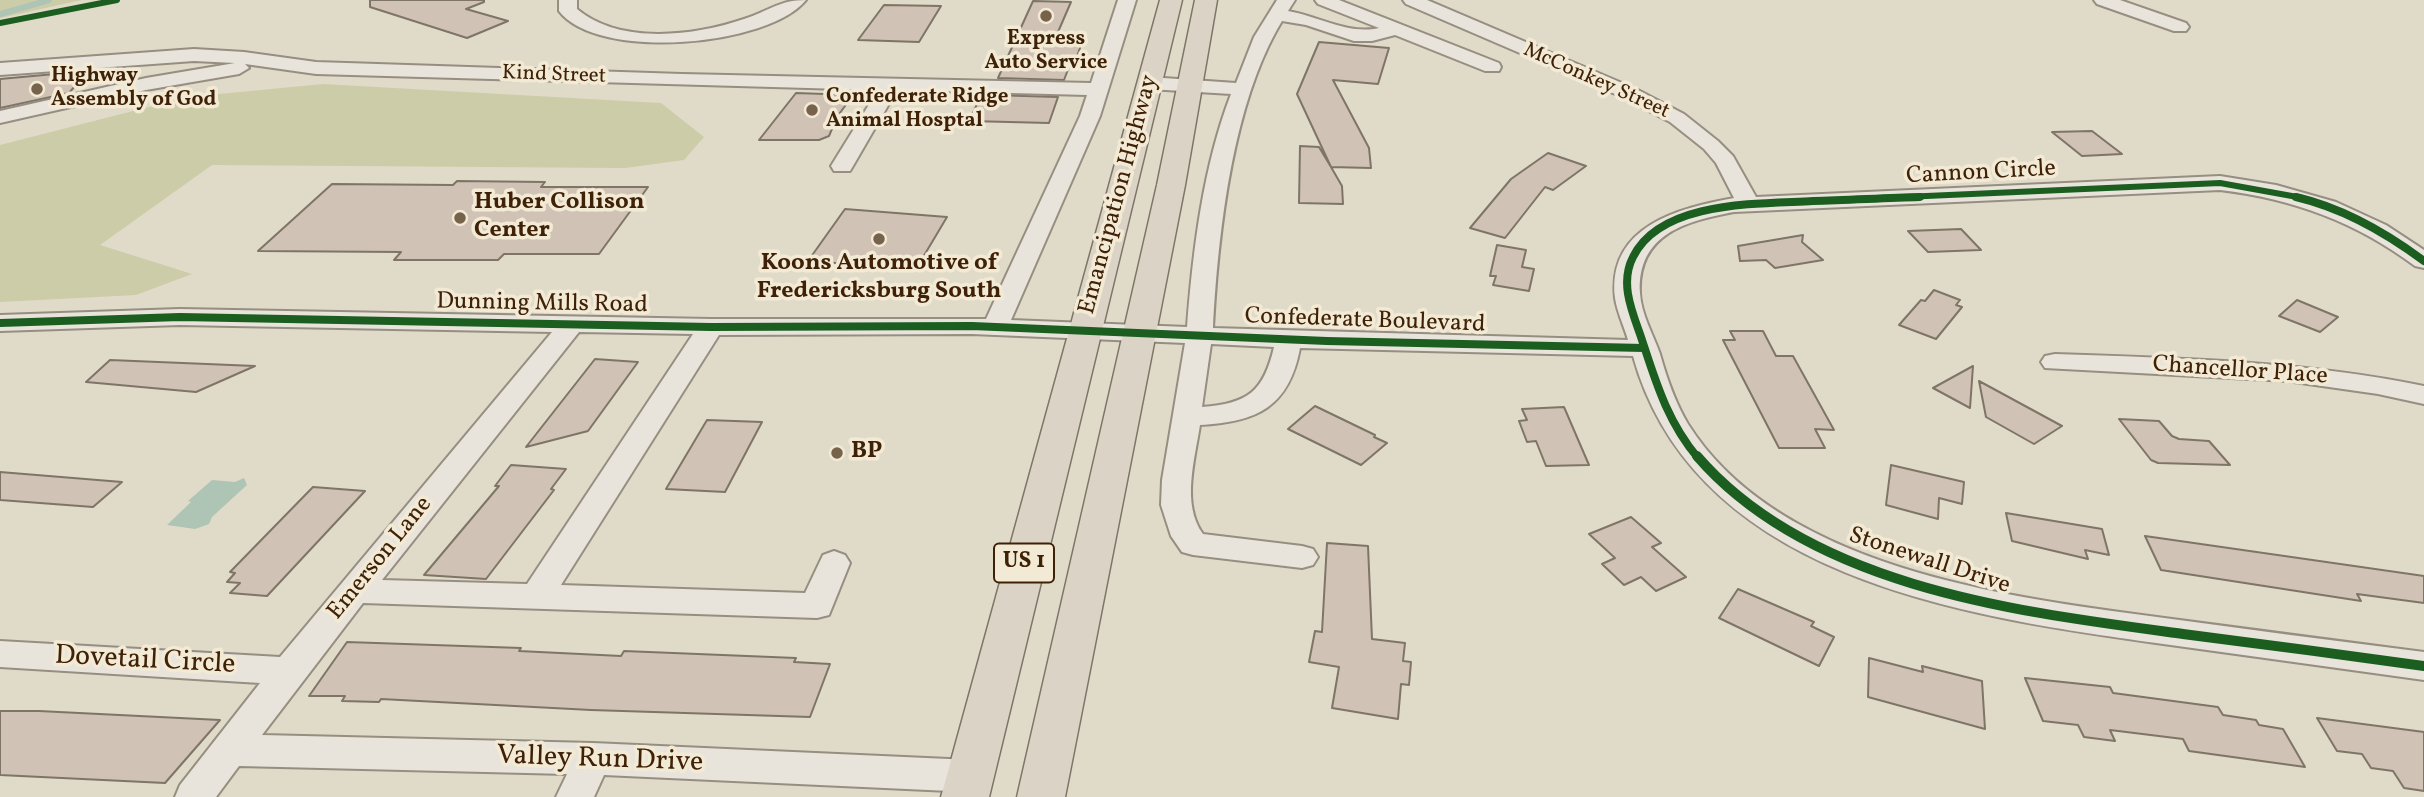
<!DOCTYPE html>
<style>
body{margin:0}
canvas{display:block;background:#e0dac8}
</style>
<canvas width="2424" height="797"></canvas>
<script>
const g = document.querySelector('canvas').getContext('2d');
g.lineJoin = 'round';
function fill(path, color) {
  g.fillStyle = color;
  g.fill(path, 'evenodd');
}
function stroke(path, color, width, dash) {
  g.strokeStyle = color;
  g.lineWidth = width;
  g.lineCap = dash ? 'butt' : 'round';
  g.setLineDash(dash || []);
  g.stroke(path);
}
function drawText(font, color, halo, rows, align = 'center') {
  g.font = font + ' Vollkorn,serif';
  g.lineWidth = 7;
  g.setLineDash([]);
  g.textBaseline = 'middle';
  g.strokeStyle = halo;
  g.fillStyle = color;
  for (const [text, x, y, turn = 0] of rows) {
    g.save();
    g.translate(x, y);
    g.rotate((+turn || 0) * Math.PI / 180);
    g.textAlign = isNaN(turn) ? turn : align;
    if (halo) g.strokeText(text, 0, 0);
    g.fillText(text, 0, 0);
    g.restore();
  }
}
fill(new Path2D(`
 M0 0H82L0 18Z
 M323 84 661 103 704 137 684 160 625 168 212 165 100 245 192 274 136 295 0 302V145L188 97Z`), '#cdcca8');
fill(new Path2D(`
 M244 478 247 485 212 517 209 524 195 529 167 525 191 502 188 501 212 480 235 482Z`), '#aec5b6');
stroke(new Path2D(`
 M0 14 49 0`), '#aec5b6', 6);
const building = new Path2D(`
 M370 0H484V2L466 9 508 21 467 38 370 7Z
 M1033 1 1071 2 1058 32H1063L1062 36 1084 37 1076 59H1072L1064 80 998 78Z
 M884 5 941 6 919 42 858 40Z
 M1319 42 1389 48 1378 84 1333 80 1369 148 1371 168 1331 167 1342 186 1343 204 1299 203 1300 146 1319 147 1331 167 1297 94Z
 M88 71 69 93 0 108V79Z
 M796 93 853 95 837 117 829 136 819 140H759Z
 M990 95 1058 97 1049 123 969 121 980 98H989Z
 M2092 131 2122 154 2082 156 2052 132Z
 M1548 153 1586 166 1553 190 1545 187 1505 238 1470 228 1511 179Z
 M457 181 545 182 541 187H648L599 254H504L498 260H394L401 252 258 251 332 184 453 185Z
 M845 209 947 217 916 269 808 261Z
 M1961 229 1981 250 1928 252 1908 231Z
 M1803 235 1802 242 1823 260 1775 268 1766 260 1740 261 1738 246Z
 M1497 245 1526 250 1522 267 1534 269 1529 291 1493 285 1496 276H1490Z
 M1934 290 1960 300 1956 305 1962 307 1936 339 1899 325 1921 300 1925 301Z
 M2297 300 2338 317 2320 332 2279 316Z
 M1730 331H1763L1776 356H1793L1834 430 1815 429 1825 448H1779L1723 340H1735Z
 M595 359 638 362 588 431 526 447Z
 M110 360 255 366 196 392 86 382Z
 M1973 366 1970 408 1933 388Z
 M1979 381 2062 426 2034 444 1986 417Z
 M1315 406 1375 435 1374 437 1387 443 1361 465 1288 429Z
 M1564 407 1589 465 1546 466 1536 441 1527 442 1519 421 1527 420 1522 409Z
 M2119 419 2159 421 2172 436 2179 439 2209 441 2230 465 2158 463 2151 460Z
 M707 420 762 422 725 492 666 489Z
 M511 465 566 469 551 489 554 490 486 579 424 575 499 486H495Z
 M1891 465 1964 482 1962 504 1939 498 1938 519 1886 505Z
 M0 472 122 482 93 507 0 500Z
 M313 487 365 491 267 596 230 593 240 583 227 582 235 573 230 572Z
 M2006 513 2102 529 2109 555 2085 550 2088 559 2012 541Z
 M1631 517 1661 543 1652 547 1686 577 1656 591 1641 577 1624 585 1602 564 1615 558 1589 534Z
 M2145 536 2424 576V603L2357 594 2361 601 2161 570Z
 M1327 543 1368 546 1372 639 1405 643 1403 661 1411 662 1409 685 1401 684 1398 719 1332 708 1339 667 1309 662 1315 631 1322 632Z
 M1738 589 1814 622 1811 626 1834 637 1819 666 1719 618Z
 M347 642 521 648 519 651 621 656 624 651 796 658 794 662 830 664 810 717 591 710 381 699 379 702 342 701 345 696H309Z
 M1869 658 1923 672 1922 666 1982 681 1985 729 1868 697Z
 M2025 678 2110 687 2113 693 2218 707 2223 715 2256 720 2259 725 2283 729 2305 767 2189 751 2183 739 2110 730 2115 741 2084 737 2078 725 2043 721Z
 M0 711H39L220 720 165 783 0 775Z
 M2317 718 2424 732V791L2404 788 2393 771 2371 768 2362 754 2337 751Z`);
fill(building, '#d0c2b4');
stroke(building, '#7e7568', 2);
const minor = new Path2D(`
 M559 0H577V9C620 45 694 36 744 19 769 11 779 0 806 0 769 46 598 62 559 11Z
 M1118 0H1136L1100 116 1011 320 1187 327C1193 249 1203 167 1231 94L1149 89 1139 83 1149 77 1236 83 1254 37 1277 0H1295L1288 11C1318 16 1348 35 1379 28L1318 4 1315 0H1339L1499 63 1501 67 1499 71H1485L1395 35 1372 41H1354L1306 25 1282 21C1232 103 1218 234 1213 328L1628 340C1624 326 1617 312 1615 298 1607 226 1679 208 1734 198L1716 163 1704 149 1670 122 1622 97 1406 4 1403 0H1427L1636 89 1684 114 1718 141 1733 156 1756 197 2220 176 2276 185 2336 202 2386 225 2424 250V268L2415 266C2356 222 2294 199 2220 190L1734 212C1686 221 1637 234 1640 293 1641 314 1653 334 1660 354 1667 379 1675 402 1688 424 1778 567 2004 597 2157 617 2246 629 2335 641 2424 652V680C2335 668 2246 655 2156 643 1962 616 1695 577 1633 356L1300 348C1289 407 1257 422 1200 425 1195 459 1181 504 1203 534L1302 546 1313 549 1318 557 1313 565 1302 568 1193 555 1182 552 1171 536 1161 505 1162 480 1185 343 972 334 719 335 561 585 805 593 823 555 834 551 845 555 850 563 829 615 817 618 363 603 262 735 593 743 971 760 985 765 990 776 985 787 971 792 604 775 594 797H556L567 774 239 766 216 797H175L180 785 260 683 0 667V641L280 657 552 332 180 325 0 331V315L180 309 711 319H986L1080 116 1087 95 897 90 853 166 850 171H834L831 166 878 90 316 74 245 64 249 68 239 74 146 90 0 123V111L146 78 235 63 194 61 0 75V63L194 49 244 52 316 62 682 74 1091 83ZM579 332 693 334 527 584 382 580ZM1211 344 1274 347C1264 391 1248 404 1202 407Z
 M2094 0H2120L2186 23 2189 27 2186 31H2174L2097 4Z
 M2055 354C2179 358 2302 361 2424 386V404L2378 394 2287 381 2045 368 2041 362 2045 356Z`);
const major = new Path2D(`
 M1160 0H1182L989 797H941Z
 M1195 0H1217L1185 185 1065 797H1017L1157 185Z`);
stroke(minor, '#968e81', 4);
stroke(major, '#7e7568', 3);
fill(minor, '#e8e4db');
fill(major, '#dbd4c6');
stroke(new Path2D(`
 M0 23 117 0
 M1881 198 2220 183 2303 198`), '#1b5e20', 6);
stroke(new Path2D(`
 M2296 197C2343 208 2385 232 2424 261
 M0 323 180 317 711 327 972 326 1327 341 1644 348
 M1698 458C1666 420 1655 379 1640 334 1631 309 1620 282 1633 257 1661 200 1760 204 1813 201 1849 200 1884 198 1920 197`), '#1b5e20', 8);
stroke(new Path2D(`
 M1697 456C1811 588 2020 612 2183 634 2263 644 2344 655 2424 666`), '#1b5e20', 10);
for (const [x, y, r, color] of [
 [1046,16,7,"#77624b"],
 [37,89,7,"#77624b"],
 [812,110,7,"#77624b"],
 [460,218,7,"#77624b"],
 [879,239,7,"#77624b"],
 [837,453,7,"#77624b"]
]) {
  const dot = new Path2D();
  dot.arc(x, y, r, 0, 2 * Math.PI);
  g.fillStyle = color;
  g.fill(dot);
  stroke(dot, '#f2ead5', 2.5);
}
drawText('bold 21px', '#3f2108', '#f2ead5', [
 ["Express",1046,40,"center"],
 ["Auto Service",1046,64,"center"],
 ["Highway",51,77],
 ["Assembly of God",51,101],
 ["Confederate Ridge",826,98],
 ["Animal Hosptal",826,122]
], 'left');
drawText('21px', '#3f2108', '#f2ead5', [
 ["Kind Street",554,76,2],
 ["McConkey Street",1596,82,24]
]);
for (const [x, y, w] of [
 [1024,563,60]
]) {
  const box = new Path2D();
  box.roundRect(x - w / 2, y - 19.5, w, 39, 5);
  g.fillStyle = '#f2ead5';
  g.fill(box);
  stroke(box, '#3f2108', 2);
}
drawText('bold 23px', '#3f2108', null, [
 ["US 1",1024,563]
]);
drawText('24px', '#3f2108', '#f2ead5', [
 ["Cannon Circle",1981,174,-3],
 ["Emancipation Highway",1120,195,-75],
 ["Dunning Mills Road",542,305,1],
 ["Confederate Boulevard",1365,322,2],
 ["Chancellor Place",2240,372,4],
 ["Emerson Lane",381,559,-51],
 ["Stonewall Drive",1929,562,18]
]);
drawText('bold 24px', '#3f2108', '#f2ead5', [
 ["Huber Collison",474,204],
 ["Center",474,232],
 ["Koons Automotive of",879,265,"center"],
 ["Fredericksburg South",879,293,"center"],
 ["BP",851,453]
], 'left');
drawText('28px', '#3f2108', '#f2ead5', [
 ["Dovetail Circle",145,662,3],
 ["Valley Run Drive",600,761,2]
]);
</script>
